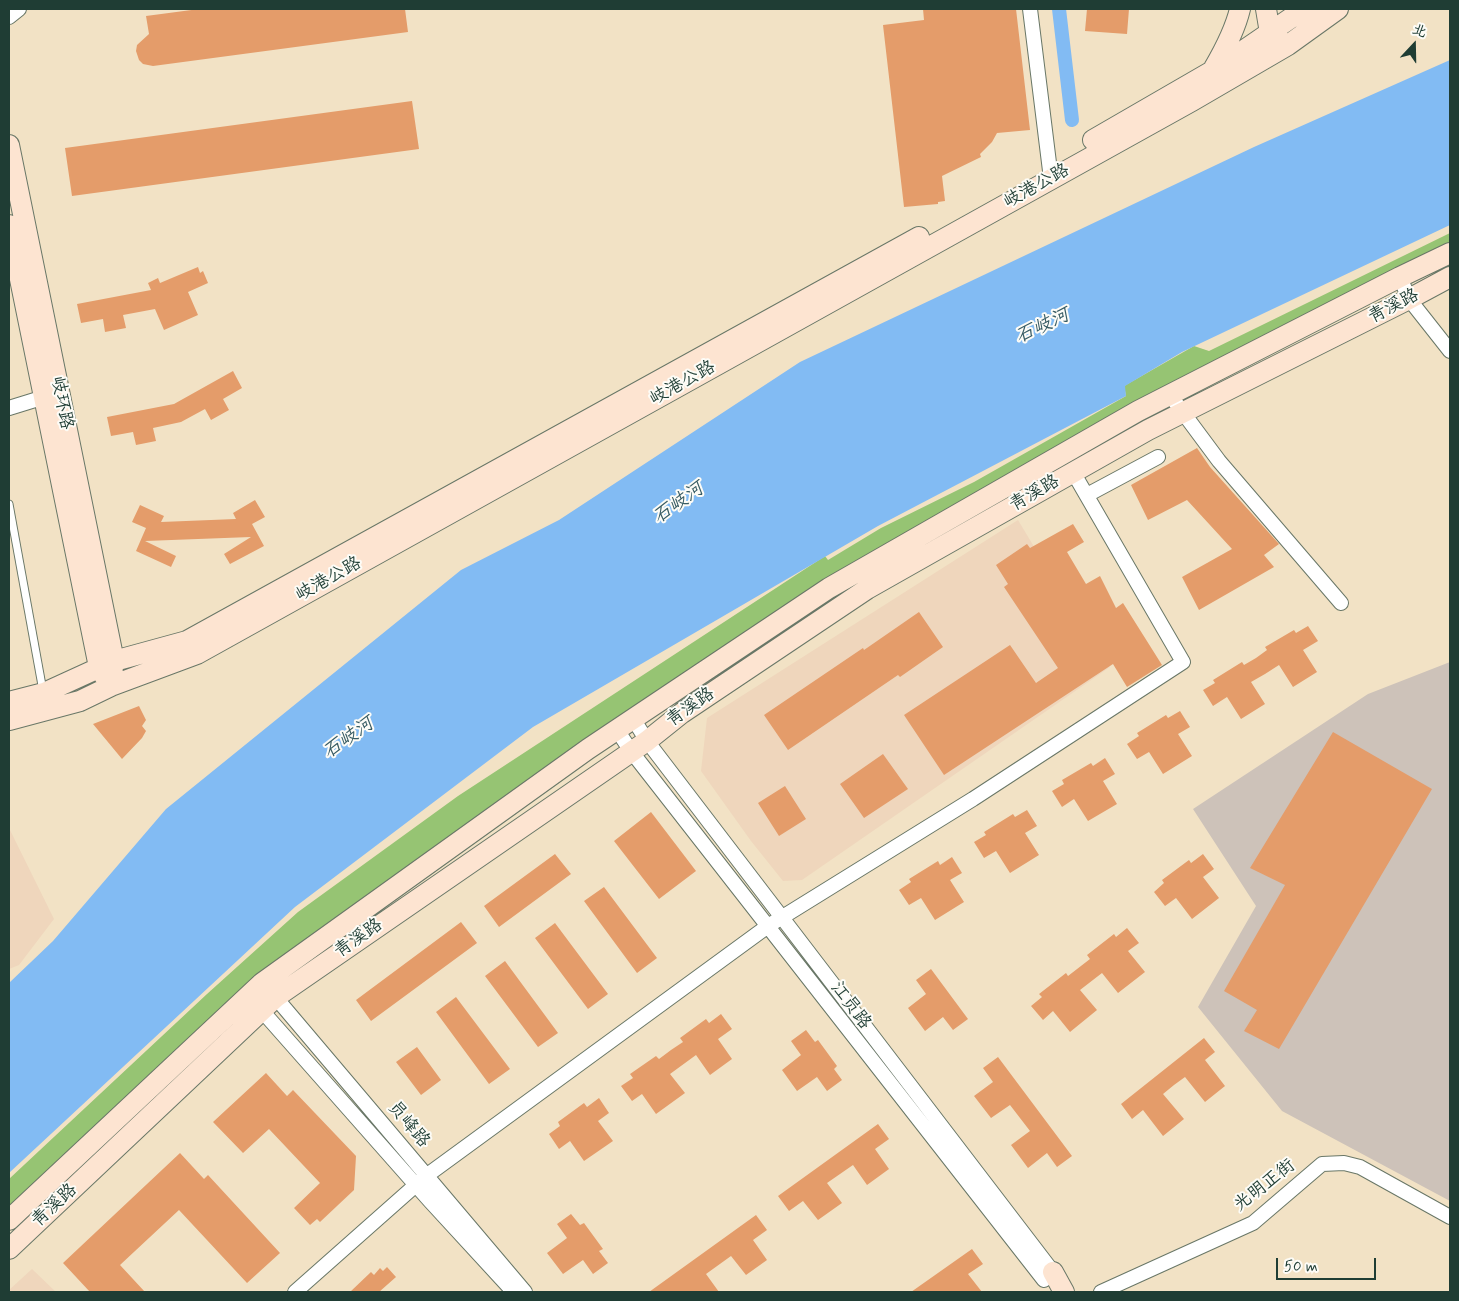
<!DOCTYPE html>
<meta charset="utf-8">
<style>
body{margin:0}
#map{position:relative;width:1459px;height:1301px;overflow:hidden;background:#f2e2c5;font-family:Mynerve,"LXGW WenKai TC",sans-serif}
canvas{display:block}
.frame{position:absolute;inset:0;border:10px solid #1f3d34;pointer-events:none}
.north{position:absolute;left:1389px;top:20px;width:50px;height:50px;-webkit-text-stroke:4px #fdfcf7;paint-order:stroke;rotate:21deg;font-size:14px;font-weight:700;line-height:20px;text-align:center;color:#1f3d34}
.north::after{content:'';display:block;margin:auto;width:18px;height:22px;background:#1f3d34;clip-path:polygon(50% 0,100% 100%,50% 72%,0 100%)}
.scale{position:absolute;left:1276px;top:1258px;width:100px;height:22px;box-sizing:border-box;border:2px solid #1f3d34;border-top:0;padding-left:6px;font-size:15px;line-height:18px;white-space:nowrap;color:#1f3d34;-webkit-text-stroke:4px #fdfcf7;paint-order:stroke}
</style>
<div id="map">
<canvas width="1459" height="1301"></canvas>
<div class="frame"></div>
<div class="north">北</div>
<div class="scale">50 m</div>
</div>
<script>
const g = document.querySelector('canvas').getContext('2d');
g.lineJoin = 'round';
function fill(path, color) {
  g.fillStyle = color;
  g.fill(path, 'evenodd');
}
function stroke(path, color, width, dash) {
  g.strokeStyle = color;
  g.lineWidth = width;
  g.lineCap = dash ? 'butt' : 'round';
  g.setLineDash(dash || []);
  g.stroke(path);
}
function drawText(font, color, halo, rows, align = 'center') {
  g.font = font + ' Mynerve,"LXGW WenKai TC",sans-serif';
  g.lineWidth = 4;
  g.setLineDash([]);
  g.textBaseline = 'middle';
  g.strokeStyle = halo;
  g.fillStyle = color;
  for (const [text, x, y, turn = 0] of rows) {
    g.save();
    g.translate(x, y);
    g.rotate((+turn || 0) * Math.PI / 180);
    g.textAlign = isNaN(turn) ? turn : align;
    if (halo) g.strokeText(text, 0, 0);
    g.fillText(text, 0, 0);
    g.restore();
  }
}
fill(new Path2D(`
 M1018 520 1063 595 1110 667 802 880 783 881 751 841 701 771 707 718Z
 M9 828 54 919 19 965 9 969Z
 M32 1269 56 1292H9V1290Z`), '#efd6bc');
fill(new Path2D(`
 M1450 662V1201L1282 1111 1198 1007 1256 906 1193 809 1368 694Z`), '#cdc2b9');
fill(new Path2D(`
 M1450 233V249L889 542 659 689 487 809 306 941 9 1210V1179L207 994 298 912 458 796 825 556 828 560 881 528 974 482 1126 396 1124 386 1194 346 1209 351Z`), '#96c473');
fill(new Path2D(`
 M1450 60V225L1182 352 1125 386 1126 396 878 526 533 727 295 907 9 1173V983L53 941 166 809 461 570 559 520 800 362 1254 147Z`), '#82bbf3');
stroke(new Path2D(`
 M1059 9 1072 120`), '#82bbf3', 14);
fill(new Path2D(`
 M199 9H405L408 32 153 66 143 64 139 60 136 51 137 45 149 34 146 16Z
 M923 9H1016L1030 130 997 133 992 142 980 154 981 157 942 176 945 201 938 202V204L904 207 883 25 924 20Z
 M1087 9H1129L1127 34 1085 31Z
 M412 101 419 149 72 196 65 148Z
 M198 267 200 273 203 271 208 283 188 292 198 315 164 330 155 309 123 315 126 328 105 332 103 319 81 323 77 304 151 290 148 283 158 278 160 283Z
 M233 371 242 388 223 399 229 410 211 420 205 409 181 422 153 428 156 441 136 445 133 432 111 436 107 417 174 404Z
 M1197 448 1210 467 1279 544 1264 555 1274 567 1199 610 1182 577 1232 549 1187 500 1148 520 1131 485Z
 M255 500 265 517 252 524 264 546 230 564 224 554 251 537 145 541 176 556 171 567 136 551 146 528 132 522 140 505 164 516 161 522 236 519 233 513Z
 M1073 524 1084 542 1067 552 1086 584 1100 576 1116 608 1123 603 1162 665 1127 687 1113 664 944 775 904 715 1010 645 1036 683 1058 668 1004 587 1008 584 996 565 1027 544 1030 548Z
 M919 612 943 647 900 677 898 675 788 750 764 715 863 648 864 650Z
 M1308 626 1318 641 1303 650 1317 672 1293 687 1279 665 1265 674 1251 682 1265 704 1241 719 1227 697 1213 706 1203 690 1215 683 1213 680 1242 662 1244 665 1256 658 1267 650 1265 647 1294 630 1296 633Z
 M139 706 146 720 142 726 146 731 142 738 122 759 93 724Z
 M1180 711 1190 727 1178 734 1192 756 1163 774 1149 752 1137 759 1127 744 1139 736 1137 733 1166 715 1168 718Z
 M1333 732 1432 789 1279 1049 1244 1031 1257 1010 1224 991 1285 885 1250 868Z
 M883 754 908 789 864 818 840 784Z
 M1105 758 1115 774 1103 781 1117 804 1088 821 1074 799 1062 807 1052 791 1064 784 1062 780 1091 763 1093 766Z
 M785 786 806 819 779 836 758 803Z
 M1027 810 1037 826 1025 833 1039 855 1010 873 996 851 984 858 974 842 986 835 984 832 1013 814 1015 817Z
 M651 812 696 871 659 899 614 841Z
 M555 854 571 874 499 927 484 906Z
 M1203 854 1214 869 1203 877 1219 898 1192 919 1176 898 1165 906 1154 892 1164 883 1162 880 1189 860 1191 863Z
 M952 857 962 873 950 880 964 902 935 920 921 898 909 905 899 890 911 882 909 879 938 861 940 865Z
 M604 887 657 958 637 973 584 901Z
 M461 922 477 943 371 1021 356 1000Z
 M555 923 608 994 588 1009 535 938Z
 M1127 928 1139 943 1128 951 1145 972 1118 993 1102 973 1080 990 1097 1010 1070 1032 1053 1011 1043 1020 1031 1006 1042 997 1039 994 1066 973 1068 976 1090 959 1087 955 1114 934 1116 937Z
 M505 961 558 1033 538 1047 485 976Z
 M931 969 968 1019 953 1030 943 1017 925 1031 908 1008 926 994 916 980Z
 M456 997 510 1069 489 1084 436 1012Z
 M721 1014 732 1029 718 1039 732 1059 710 1075 696 1055 670 1074 685 1093 656 1114 642 1094 632 1101 621 1086 633 1078 630 1074 656 1056 659 1059 671 1050 683 1042 680 1038 706 1019 709 1023Z
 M806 1030 815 1042 818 1040 837 1066 834 1069 842 1080 827 1091 817 1077 797 1091 782 1070 801 1055 791 1041Z
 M1204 1038 1215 1052 1205 1060 1225 1086 1205 1102 1185 1077 1174 1085 1163 1094 1184 1119 1163 1136 1143 1110 1132 1119 1121 1104Z
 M417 1047 441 1080 421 1095 396 1062Z
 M998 1057 1072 1156 1057 1167 1047 1153 1028 1168 1011 1145 1030 1131 1010 1105 991 1118 974 1096 993 1082 983 1068Z
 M266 1073 287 1096 293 1090 356 1156 354 1190 320 1222 317 1219 310 1225 294 1208 320 1183 269 1129 243 1153 213 1122Z
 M599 1098 609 1113 598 1121 613 1141 584 1161 570 1141 559 1149 549 1134 560 1126 558 1122 584 1103 587 1107Z
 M878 1124 889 1139 875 1149 889 1169 867 1185 853 1165 827 1183 842 1203 818 1220 803 1201 789 1211 778 1196Z
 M180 1153 204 1179 208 1175 280 1253 247 1283 179 1210 120 1265 145 1292H90L63 1263Z
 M571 1214 580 1225 584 1223 603 1249 599 1251 608 1263 593 1274 583 1260 563 1274 547 1253 567 1238 557 1224Z
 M756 1215 767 1230 753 1240 767 1260 746 1275 731 1256 706 1274 719 1292H649Z
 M972 1249 983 1264 968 1274 982 1292H911Z
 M387 1267 396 1277 379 1292H350L371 1272 374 1275 380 1268 383 1271Z`), '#e49c6a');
const lane = new Path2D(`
 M9 504 43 691`);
const street = new Path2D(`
 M1030 9 1051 179
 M9 17 19 9
 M1400 277 1409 299 1450 351
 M1170 395 1219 461 1341 603
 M9 408 51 395
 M1087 495 1158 457
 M634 720 647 741 1053 1272
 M617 730 631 751 1044 1280
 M271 992 525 1292
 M256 1004 430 1201 510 1288
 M295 1292 426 1176 768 926 973 799 1183 662 1073 472
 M1101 1292 1253 1223 1322 1164 1344 1163 1360 1167 1450 1217`);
const secondary = new Path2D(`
 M1266 9 1270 33 1280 40
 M1214 68C1225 49 1235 30 1240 9
 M1093 140 1221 66 1291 18 1312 9
 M9 145 114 661 112 674
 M9 225 99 667 105 677
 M9 702 44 693 114 661 187 641 919 237
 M9 720 80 701 111 686 197 654 1192 101 1288 45 1338 9
 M9 1220 262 983 588 749 829 588 1138 411 1400 277 1450 253
 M9 1249 276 997 647 741 682 713 867 589 1148 430 1409 299 1450 277
 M1053 1272 1064 1292`);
stroke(lane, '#697767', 9);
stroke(street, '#697767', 16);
stroke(secondary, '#697767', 22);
stroke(lane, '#fff', 7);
stroke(street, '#fff', 14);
stroke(secondary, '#fde4d1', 20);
drawText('18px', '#1f3d34', '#fdfcf7', [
 ["岐港公路",1037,187,-29],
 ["青溪路",1394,307,-27],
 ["岐港公路",683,384,-29],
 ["岐环路",61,403,79],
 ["青溪路",1035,494,-30],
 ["岐港公路",329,580,-29],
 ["青溪路",691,708,-35],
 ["青溪路",359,939,-35],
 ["江员路",850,1006,53],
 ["员峰路",408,1125,50],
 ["光明正街",1265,1186,-38],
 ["青溪路",55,1206,-43]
]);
drawText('italic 19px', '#385c64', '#fdfcf7', [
 ["石岐河",1043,327,-25],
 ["石岐河",679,504,-35],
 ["石岐河",349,739,-35]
]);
</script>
